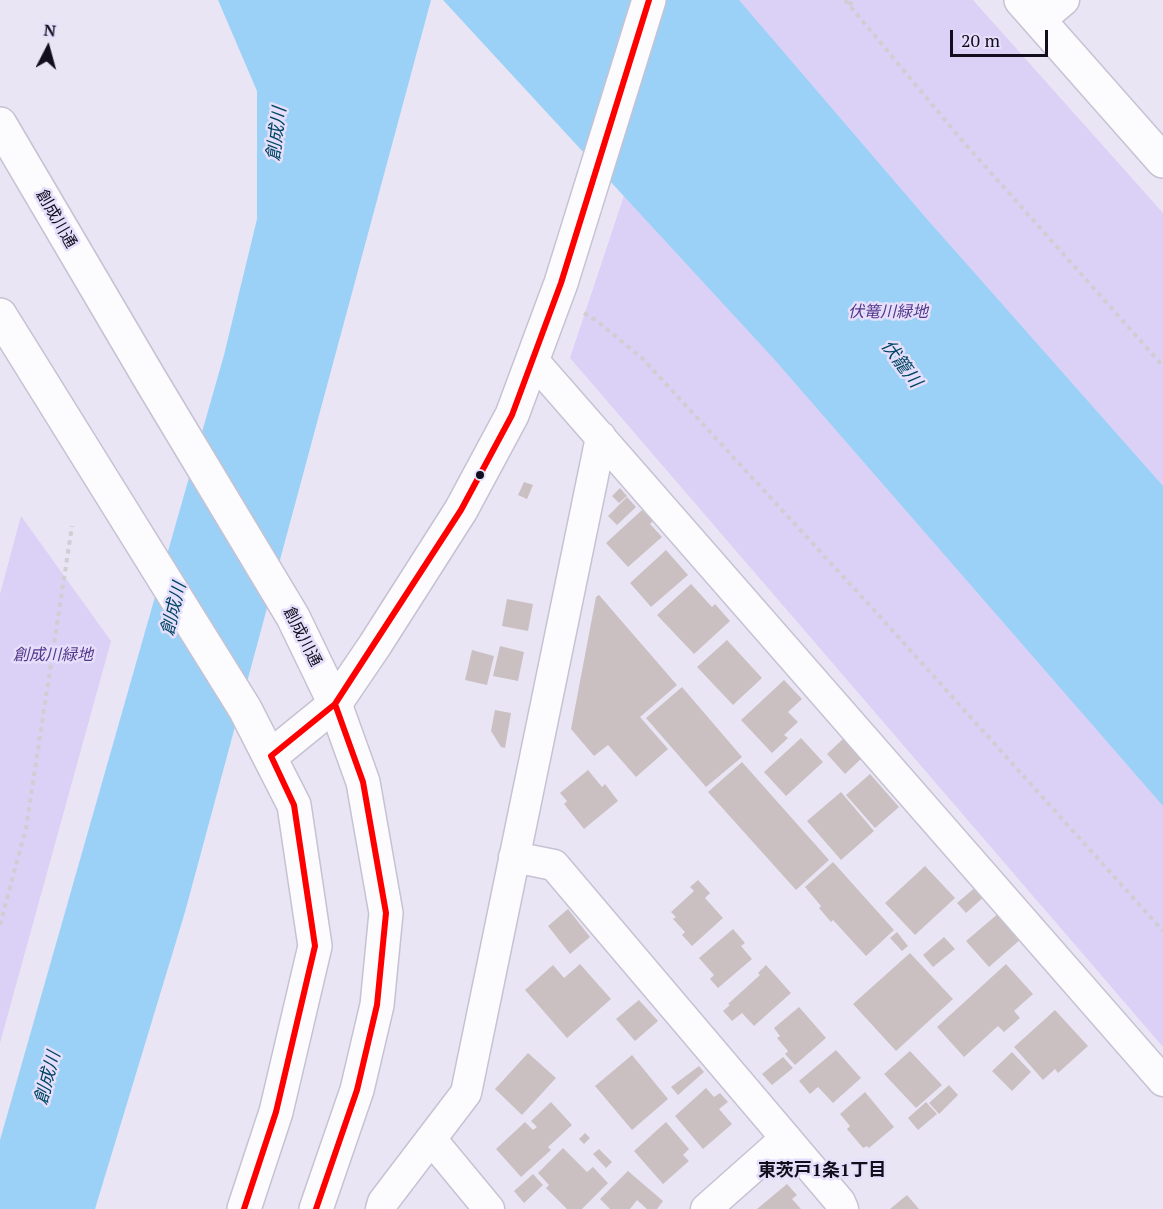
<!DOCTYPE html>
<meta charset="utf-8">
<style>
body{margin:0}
#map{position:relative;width:1163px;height:1209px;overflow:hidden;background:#eae5f5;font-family:"PT Serif",serif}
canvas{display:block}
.north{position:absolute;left:18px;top:18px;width:60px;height:60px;-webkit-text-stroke:4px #e6dffb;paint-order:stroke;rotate:6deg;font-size:16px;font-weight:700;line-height:24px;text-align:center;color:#120e1d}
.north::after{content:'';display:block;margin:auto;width:21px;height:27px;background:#120e1d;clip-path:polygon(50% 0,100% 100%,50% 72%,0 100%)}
.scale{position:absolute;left:950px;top:30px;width:98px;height:27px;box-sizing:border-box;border:3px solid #120e1d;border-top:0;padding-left:8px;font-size:18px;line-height:21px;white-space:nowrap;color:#120e1d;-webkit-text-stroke:4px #e6dffb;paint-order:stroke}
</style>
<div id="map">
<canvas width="1163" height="1209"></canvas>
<div class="north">N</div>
<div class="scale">20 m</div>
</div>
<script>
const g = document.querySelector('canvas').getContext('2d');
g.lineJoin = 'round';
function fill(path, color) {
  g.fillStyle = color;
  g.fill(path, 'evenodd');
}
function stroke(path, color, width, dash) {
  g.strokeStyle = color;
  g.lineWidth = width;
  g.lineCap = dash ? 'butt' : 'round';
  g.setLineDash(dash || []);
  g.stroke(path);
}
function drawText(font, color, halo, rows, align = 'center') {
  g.font = font + ' "PT Serif","Noto Sans JP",serif';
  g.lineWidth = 5;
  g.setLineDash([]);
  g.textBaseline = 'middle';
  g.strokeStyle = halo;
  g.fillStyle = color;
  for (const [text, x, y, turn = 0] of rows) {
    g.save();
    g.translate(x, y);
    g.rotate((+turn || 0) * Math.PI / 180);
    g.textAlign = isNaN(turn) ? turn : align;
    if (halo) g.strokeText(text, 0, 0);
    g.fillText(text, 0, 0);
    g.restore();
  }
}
fill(new Path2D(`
 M689 0H973L1163 213V1047L570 358Z
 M21 516 111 641 0 1043V594Z`), '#dbd1f6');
fill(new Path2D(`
 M218 0H431L185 912 95 1209H0V1140L224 355 257 219V91Z
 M443 0H739L926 218 1163 486V806L774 359Z`), '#9bd1f6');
fill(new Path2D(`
 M524 482 533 485 527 499 518 495Z
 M620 488 627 496 619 503 612 496Z
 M627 497 636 507 617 525 608 516Z
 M642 510 653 521 650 524 662 537 628 567 606 543Z
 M666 550 688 575 651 607 630 583Z
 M691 584 712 607 715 604 730 621 694 654 657 615Z
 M599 595 677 685 640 717 668 749 636 777 608 745 594 756 571 729 596 597Z
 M507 599 533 604 528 631 502 626Z
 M727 640 762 678 733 705 697 667Z
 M500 646 524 652 518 681 493 676Z
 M472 650 494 656 487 685 465 680Z
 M784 680 802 699 788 712 798 722 784 735 788 738 772 753 741 720Z
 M682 687 742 757 706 787 646 718Z
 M495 710 511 713 505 748 501 747 491 731Z
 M801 738 823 762 786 796 764 772Z
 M844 738 862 758 845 774 827 754Z
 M742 762 829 860 796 890 708 792Z
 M588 770 602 787 605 784 618 801 584 829 564 804 567 801 560 793Z
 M870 774 899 807 875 828 846 795Z
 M841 792 874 831 841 860 807 821Z
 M833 862 894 930 866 956 833 920 831 922 819 908 821 906 805 887Z
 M925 866 955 898 915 935 885 903Z
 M698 880 710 893 705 898 723 918 692 946 682 935 685 932 673 919 676 917 671 912 694 891 690 887Z
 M977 886 986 895 966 913 957 903Z
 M568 909 590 937 570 954 548 926Z
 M1000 912 1022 938 989 967 966 941Z
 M733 929 745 943 741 946 752 959 718 988 710 979 714 975 699 958Z
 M897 932 908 946 902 951 890 938Z
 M944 937 955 949 933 967 923 955Z
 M910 953 953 999 896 1051 853 1004Z
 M580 964 611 999 567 1038 525 990 553 965 564 978Z
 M1006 964 1033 994 1014 1011 1020 1018 1004 1032 998 1026 964 1057 937 1027Z
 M766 965 791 993 754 1026 742 1013 732 1021 723 1011 730 1005 728 1004 760 975 758 973Z
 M639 1000 658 1021 635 1041 616 1019Z
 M799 1007 826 1038 795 1065 785 1054 788 1051 777 1038 780 1036 774 1028Z
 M1055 1010 1088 1046 1058 1073 1055 1069 1043 1080 1014 1047Z
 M836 1050 861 1078 833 1103 818 1087 810 1094 799 1081Z
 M910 1051 942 1085 916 1108 884 1074Z
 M1012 1052 1031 1072 1012 1091 992 1071Z
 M528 1053 556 1078 522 1115 495 1089Z
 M632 1055 668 1099 632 1130 595 1086Z
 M783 1057 793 1068 772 1085 762 1074Z
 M699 1066 704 1072 678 1095 671 1087Z
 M949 1085 958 1095 939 1114 929 1103Z
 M706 1088 714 1097 720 1093 728 1102 719 1109 732 1124 703 1149 675 1116Z
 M865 1092 894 1127 869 1148 867 1146 863 1148 847 1129 850 1126 840 1114Z
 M551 1102 572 1125 548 1147 551 1150 521 1177 496 1149 525 1122 533 1130 537 1127 531 1121Z
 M926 1102 937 1114 918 1130 908 1118Z
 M666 1122 689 1149 683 1155 689 1161 663 1184 634 1151Z
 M585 1133 590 1138 584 1144 579 1139Z
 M563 1148 587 1172 593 1167 608 1183 582 1209H567L546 1188 549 1185 538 1173Z
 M599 1149 612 1162 606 1168 593 1154Z
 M628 1171 663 1201 657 1209H647L637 1200 630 1209H610L600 1199Z
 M533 1174 543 1185 524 1203 514 1191Z
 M787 1184 797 1195 792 1199 801 1209H757Z
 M907 1195 919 1209H890Z`), '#cac0c1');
const street = new Path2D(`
 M1039 21 1064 0
 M532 359 1163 1081
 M514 857 554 865 840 1202 843 1209
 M431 1139 489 1209
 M381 1209 383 1202 466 1093 601 437
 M706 1209 786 1138`);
const secondary = new Path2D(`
 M1021 0 1163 161
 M271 756 335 704 375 645 461 510 512 415 561 283 649 0`);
const highway = new Path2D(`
 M0 124 150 379 293 617 335 704 363 782 386 913 377 1005 357 1090 316 1209
 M0 315 245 709 294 805 315 946 276 1112 244 1209`);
stroke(street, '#c6c2d2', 33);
stroke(secondary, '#c6c2d2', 36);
stroke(highway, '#c6c2d2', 36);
stroke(new Path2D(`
 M845 0 960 138 1163 366
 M849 5 854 0
 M584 313 597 321 643 359 884 621 1163 931
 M0 925 26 828 72 526`), '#cfced2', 4, [4.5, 4.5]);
stroke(street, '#fcfbfe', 30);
stroke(secondary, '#fcfbfe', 33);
stroke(highway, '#fcfbfe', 33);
stroke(new Path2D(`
 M244 1209 276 1112 315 946 294 805 271 756 335 704 461 510 512 415 561 283 649 0
 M316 1209 357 1090 377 1005 386 913 363 782 335 704`), '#f00', 6);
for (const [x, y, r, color] of [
 [480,475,5,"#120e1d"]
]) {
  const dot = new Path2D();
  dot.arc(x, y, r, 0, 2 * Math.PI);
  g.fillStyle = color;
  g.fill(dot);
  stroke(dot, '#e6dffb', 2);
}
drawText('16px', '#120e1d', '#e6dffb', [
 ["創成川通",56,219,60],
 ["創成川通",302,637,63]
]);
drawText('italic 16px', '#53378a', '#e6dffb', [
 ["伏篭川緑地",888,312],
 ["創成川緑地",53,655]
]);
drawText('italic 18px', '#014664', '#e6dffb', [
 ["創成川",277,134,-83],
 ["伏籠川",901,364,53],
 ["創成川",174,609,-76],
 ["創成川",48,1078,-75]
]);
drawText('bold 18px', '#120e1d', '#e6dffb', [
 ["東茨戸1条1丁目",822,1171]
]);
</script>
